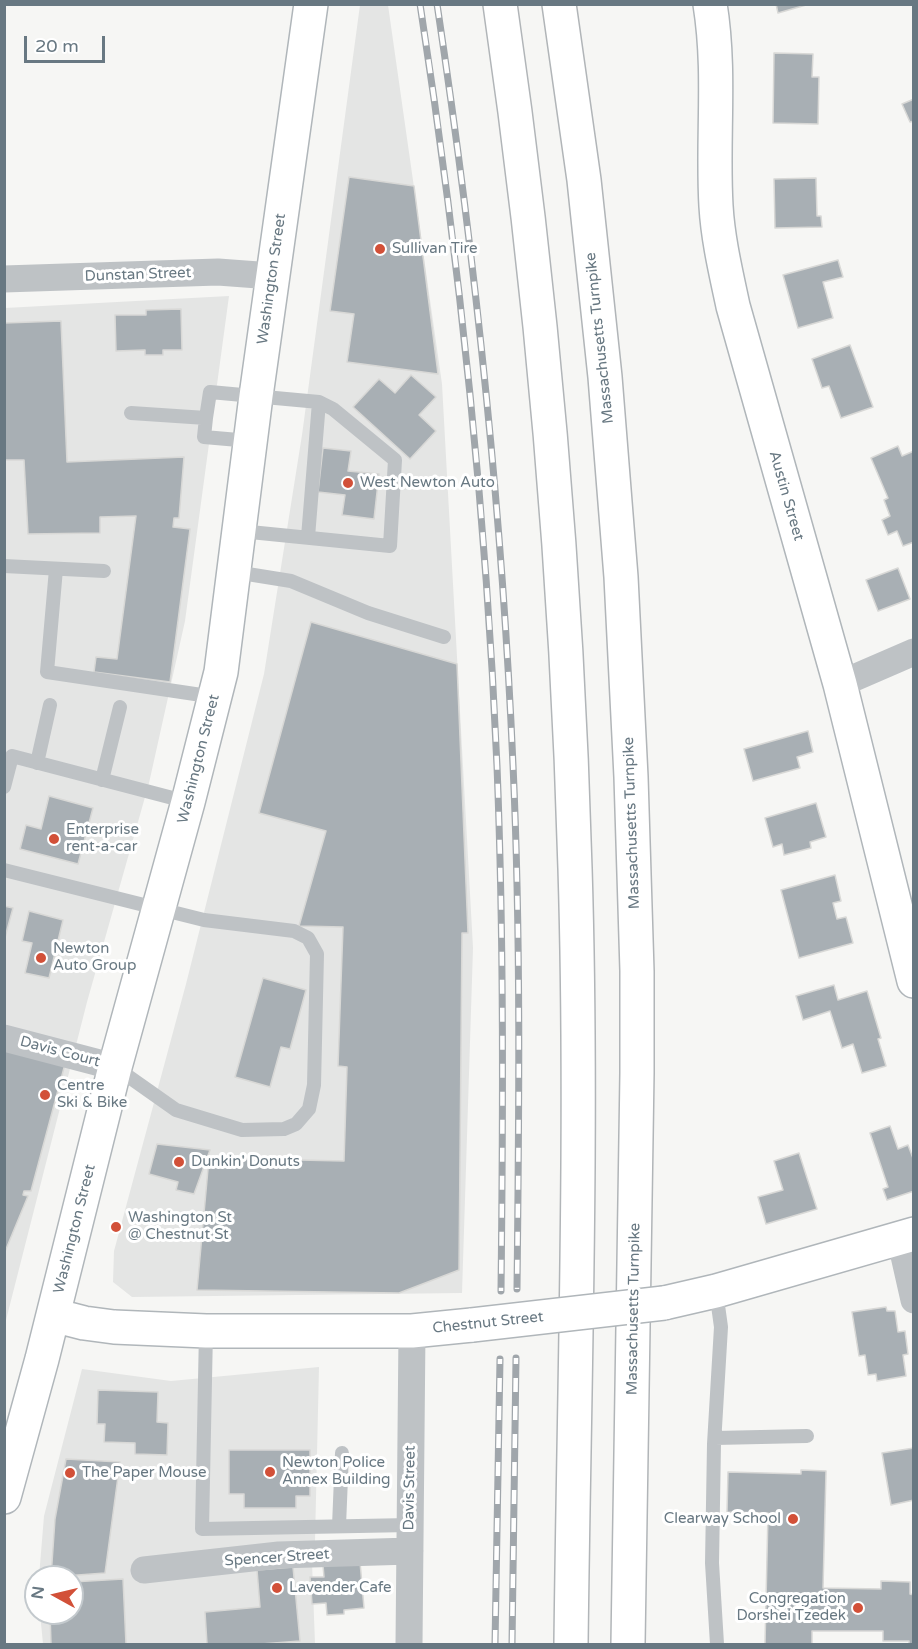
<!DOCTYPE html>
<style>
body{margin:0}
#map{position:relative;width:918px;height:1649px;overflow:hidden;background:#f6f6f4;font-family:"Varela Round",sans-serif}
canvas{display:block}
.frame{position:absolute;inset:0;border:6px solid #687882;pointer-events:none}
.north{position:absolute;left:24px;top:1565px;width:60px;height:60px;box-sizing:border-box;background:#fff;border:2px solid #c3c9cd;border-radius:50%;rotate:278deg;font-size:16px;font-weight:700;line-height:24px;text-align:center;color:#687882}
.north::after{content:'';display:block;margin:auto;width:21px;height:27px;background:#d25038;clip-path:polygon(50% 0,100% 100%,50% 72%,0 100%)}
.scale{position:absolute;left:24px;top:36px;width:81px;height:27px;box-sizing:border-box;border:3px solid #687882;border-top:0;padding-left:8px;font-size:18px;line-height:21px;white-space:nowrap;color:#687882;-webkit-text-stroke:4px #fff;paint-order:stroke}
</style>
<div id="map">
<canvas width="918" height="1649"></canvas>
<div class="frame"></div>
<div class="north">N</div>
<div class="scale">20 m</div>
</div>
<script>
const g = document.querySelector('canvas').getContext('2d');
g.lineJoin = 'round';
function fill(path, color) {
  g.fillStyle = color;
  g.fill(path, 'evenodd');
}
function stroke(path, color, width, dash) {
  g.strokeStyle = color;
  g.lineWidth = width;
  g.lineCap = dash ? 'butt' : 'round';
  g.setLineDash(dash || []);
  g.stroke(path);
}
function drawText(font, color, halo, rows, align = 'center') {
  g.font = font + ' "Varela Round",sans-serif';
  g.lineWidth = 6;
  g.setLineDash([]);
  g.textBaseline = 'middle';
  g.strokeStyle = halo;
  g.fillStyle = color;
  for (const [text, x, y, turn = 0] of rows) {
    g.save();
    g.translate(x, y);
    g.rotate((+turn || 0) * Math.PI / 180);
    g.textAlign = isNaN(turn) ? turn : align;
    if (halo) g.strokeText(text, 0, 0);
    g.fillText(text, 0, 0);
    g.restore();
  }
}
fill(new Path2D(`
 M360 5H388L442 384 473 948 462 1293 132 1297 113 1282 114 1251 186 984 264 674 302 435Z
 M229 296 185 621 149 783 87 1002 5 1324V308Z
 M319 1367 315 1541 312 1562 315 1644H43L40 1613H72V1577H39L44 1516 82 1369 171 1381Z`), '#e4e5e4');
const building = new Path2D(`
 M776 4H806V5L778 13Z
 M774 53 813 54 812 77H819L818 124 773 123Z
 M914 99V121L910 122 902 104Z
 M349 177 414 186 438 374 347 362 354 314 330 311Z
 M816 178 817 216H821L822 227 775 228 774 179Z
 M838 260 843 277 823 282 833 318 798 328 783 275Z
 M181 309 182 350H163V355H145V350L116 351 115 315H146V310Z
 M61 321 67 462 184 457 179 518H174L173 527 190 529 170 682 94 672 96 657 117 659 136 516 100 517V533L28 534 24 460H4V323Z
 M850 345 873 407 841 418 829 386 822 388 812 359Z
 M411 375 436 397 419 415 436 431 410 459 353 407 379 379 395 393Z
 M898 446 902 456 914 451V542L903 546 897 531 888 535 882 520 890 516 884 500 888 498 871 458Z
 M323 448 351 451 348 471 379 474 374 519 342 515 345 495 318 492Z
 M898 568 910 599 878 611 866 580Z
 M311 622 457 664 468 933H462L459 1270 399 1293 197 1290 209 1158 344 1161 347 1067 338 1066 343 927 299 926 326 831 259 813Z
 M808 731 813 752 797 757 800 768 753 781 744 749Z
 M49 796 93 808 78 864 20 849 26 825 41 829Z
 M816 803 826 837 810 842 811 848 784 855 782 844 773 847 765 818Z
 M835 875 841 901 833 903 837 919 846 917 853 943 799 958 781 890Z
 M4 906 13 908 4 941Z
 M29 911 63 920 49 978 25 973 32 943 22 941Z
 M263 978 306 990 290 1049 281 1047 270 1087 235 1077Z
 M834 985 838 1000 867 991 881 1038 878 1039 886 1066 862 1073 853 1044 842 1048 830 1011 803 1020 796 996Z
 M4 1049 65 1064 31 1191H24L23 1195 28 1196 4 1254Z
 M890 1126 898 1149 908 1145 914 1161V1191L887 1200 883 1189 888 1187 870 1133Z
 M157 1144 210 1150 194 1194 176 1190 178 1182 149 1174Z
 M799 1153 817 1209 766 1224 758 1197 783 1190 774 1161Z
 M886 1307 887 1311H895L898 1332 905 1331 908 1354 903 1355 906 1376 877 1381 876 1374 868 1375 865 1355 859 1356 852 1312Z
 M98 1390 158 1392 157 1422 168 1423 167 1455 135 1454V1443L104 1442 105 1424H97Z
 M914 1448V1500L891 1505 882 1453Z
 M229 1450H310V1496H296V1508H244V1494H229Z
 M66 1459 120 1462 105 1573 51 1577 55 1519Z
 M801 1470 826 1471 823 1588 881 1589V1581L910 1582V1594L914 1595V1644H909V1641H883V1631H812V1644H765L768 1513 727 1512 728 1472 801 1474Z
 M360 1562 364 1608 344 1610V1614L327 1615 326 1603 312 1604 310 1577H324L323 1565Z
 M293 1567 300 1641 261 1644H207L205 1612 260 1607 257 1570Z
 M123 1579 126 1644H51L50 1613H72V1582Z`);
fill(building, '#a8afb4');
stroke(building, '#d8d8d6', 1.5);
const secondary = new Path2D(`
 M710 4C721 72 712 139 716 206 718 240 726 273 733 306L840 684 914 981
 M664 1303 716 1291 914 1234
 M53 1315 84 1323 114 1327 206 1331H412L472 1325
 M4 1497 42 1359 115 1067 188 802 221 672 256 396 311 4`);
const highway = new Path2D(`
 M500 4C542 291 567 579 575 868 583 1127 574 1386 571 1644
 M559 4 584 180 605 377 621 577 631 777 637 971V1073L628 1644`);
stroke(secondary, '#b0b6ba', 36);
stroke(highway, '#b1b5b8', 36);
stroke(new Path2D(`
 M131 413 206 418 204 437 250 441
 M206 418 210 392 319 402 333 409 395 460 390 546 240 531
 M308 537 319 402
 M4 566 104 571
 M56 569 47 672 215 697
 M235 572 291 581 368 613 444 637
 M37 763 50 705
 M102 780 120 707
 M4 787 12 756 188 802
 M4 870 204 920 294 931 308 938 317 954 314 1085 309 1109 296 1124 284 1129 242 1130 176 1110 115 1067
 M716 1291 721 1327 714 1444 712 1563 717 1644
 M206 1331 202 1529 410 1525
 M715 1438 807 1436
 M339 1526 342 1453`), '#bec2c5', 14);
stroke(new Path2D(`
 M4 279 218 272 272 276
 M840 684 914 652
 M4 1038 115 1067
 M900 1238 914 1300
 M144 1570 279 1555 410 1551
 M409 1644 412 1331`), '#bec2c5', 27);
stroke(secondary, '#fff', 33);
stroke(highway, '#fff', 33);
const rail = new Path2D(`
 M420 4C459 257 486 511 497 766 504 941 503 1116 501 1291
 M437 4C475 257 502 510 513 765 521 939 519 1114 517 1289
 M495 1644 500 1359
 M512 1644 516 1358`);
stroke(rail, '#a0a6ab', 7);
stroke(rail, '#fff', 4.5, [14]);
const secondaryBridge = new Path2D(`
 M472 1325 664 1303`);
stroke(secondaryBridge, '#b0b6ba', 36, []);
stroke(secondaryBridge, '#fff', 33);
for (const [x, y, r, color] of [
 [380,249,6,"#d25038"],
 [348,483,6,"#d25038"],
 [54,839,6,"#d25038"],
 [41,958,6,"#d25038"],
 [45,1095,6,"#d25038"],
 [179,1162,6,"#d25038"],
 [116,1227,6,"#d25038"],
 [270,1472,6,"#d25038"],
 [70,1473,6,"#d25038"],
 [793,1519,6,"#d25038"],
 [277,1588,6,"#d25038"],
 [858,1608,6,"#d25038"]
]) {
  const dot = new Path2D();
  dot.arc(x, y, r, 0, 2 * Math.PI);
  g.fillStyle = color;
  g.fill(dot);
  stroke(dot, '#fff', 2);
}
drawText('15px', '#687882', '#fff', [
 ["Sullivan Tire",392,249],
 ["West Newton Auto",360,483],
 ["Enterprise",66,830],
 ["rent-a-car",66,847],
 ["Newton",53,949],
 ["Auto Group",53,966],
 ["Centre",57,1086],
 ["Ski & Bike",57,1103],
 ["Dunkin' Donuts",191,1162],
 ["Washington St",128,1218],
 ["@ Chestnut St",128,1235],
 ["Newton Police",282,1463],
 ["Annex Building",282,1480],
 ["The Paper Mouse",82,1473],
 ["Clearway School",781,1519,"right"],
 ["Lavender Cafe",289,1588],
 ["Congregation",846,1599,"right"],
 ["Dorshei Tzedek",846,1616,"right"]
], 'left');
drawText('15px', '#687882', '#fff', [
 ["Dunstan Street",138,275,-2],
 ["Washington Street",272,279,-82],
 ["Massachusetts Turnpike",600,338,-96],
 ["Austin Street",786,496,74],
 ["Washington Street",199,759,-76],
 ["Massachusetts Turnpike",632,823,-92],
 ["Davis Court",60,1052,15],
 ["Washington Street",75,1229,-76],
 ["Massachusetts Turnpike",634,1309,-89],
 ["Chestnut Street",488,1323,-6],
 ["Davis Street",410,1488,-89],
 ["Spencer Street",277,1558,-4]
]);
</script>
